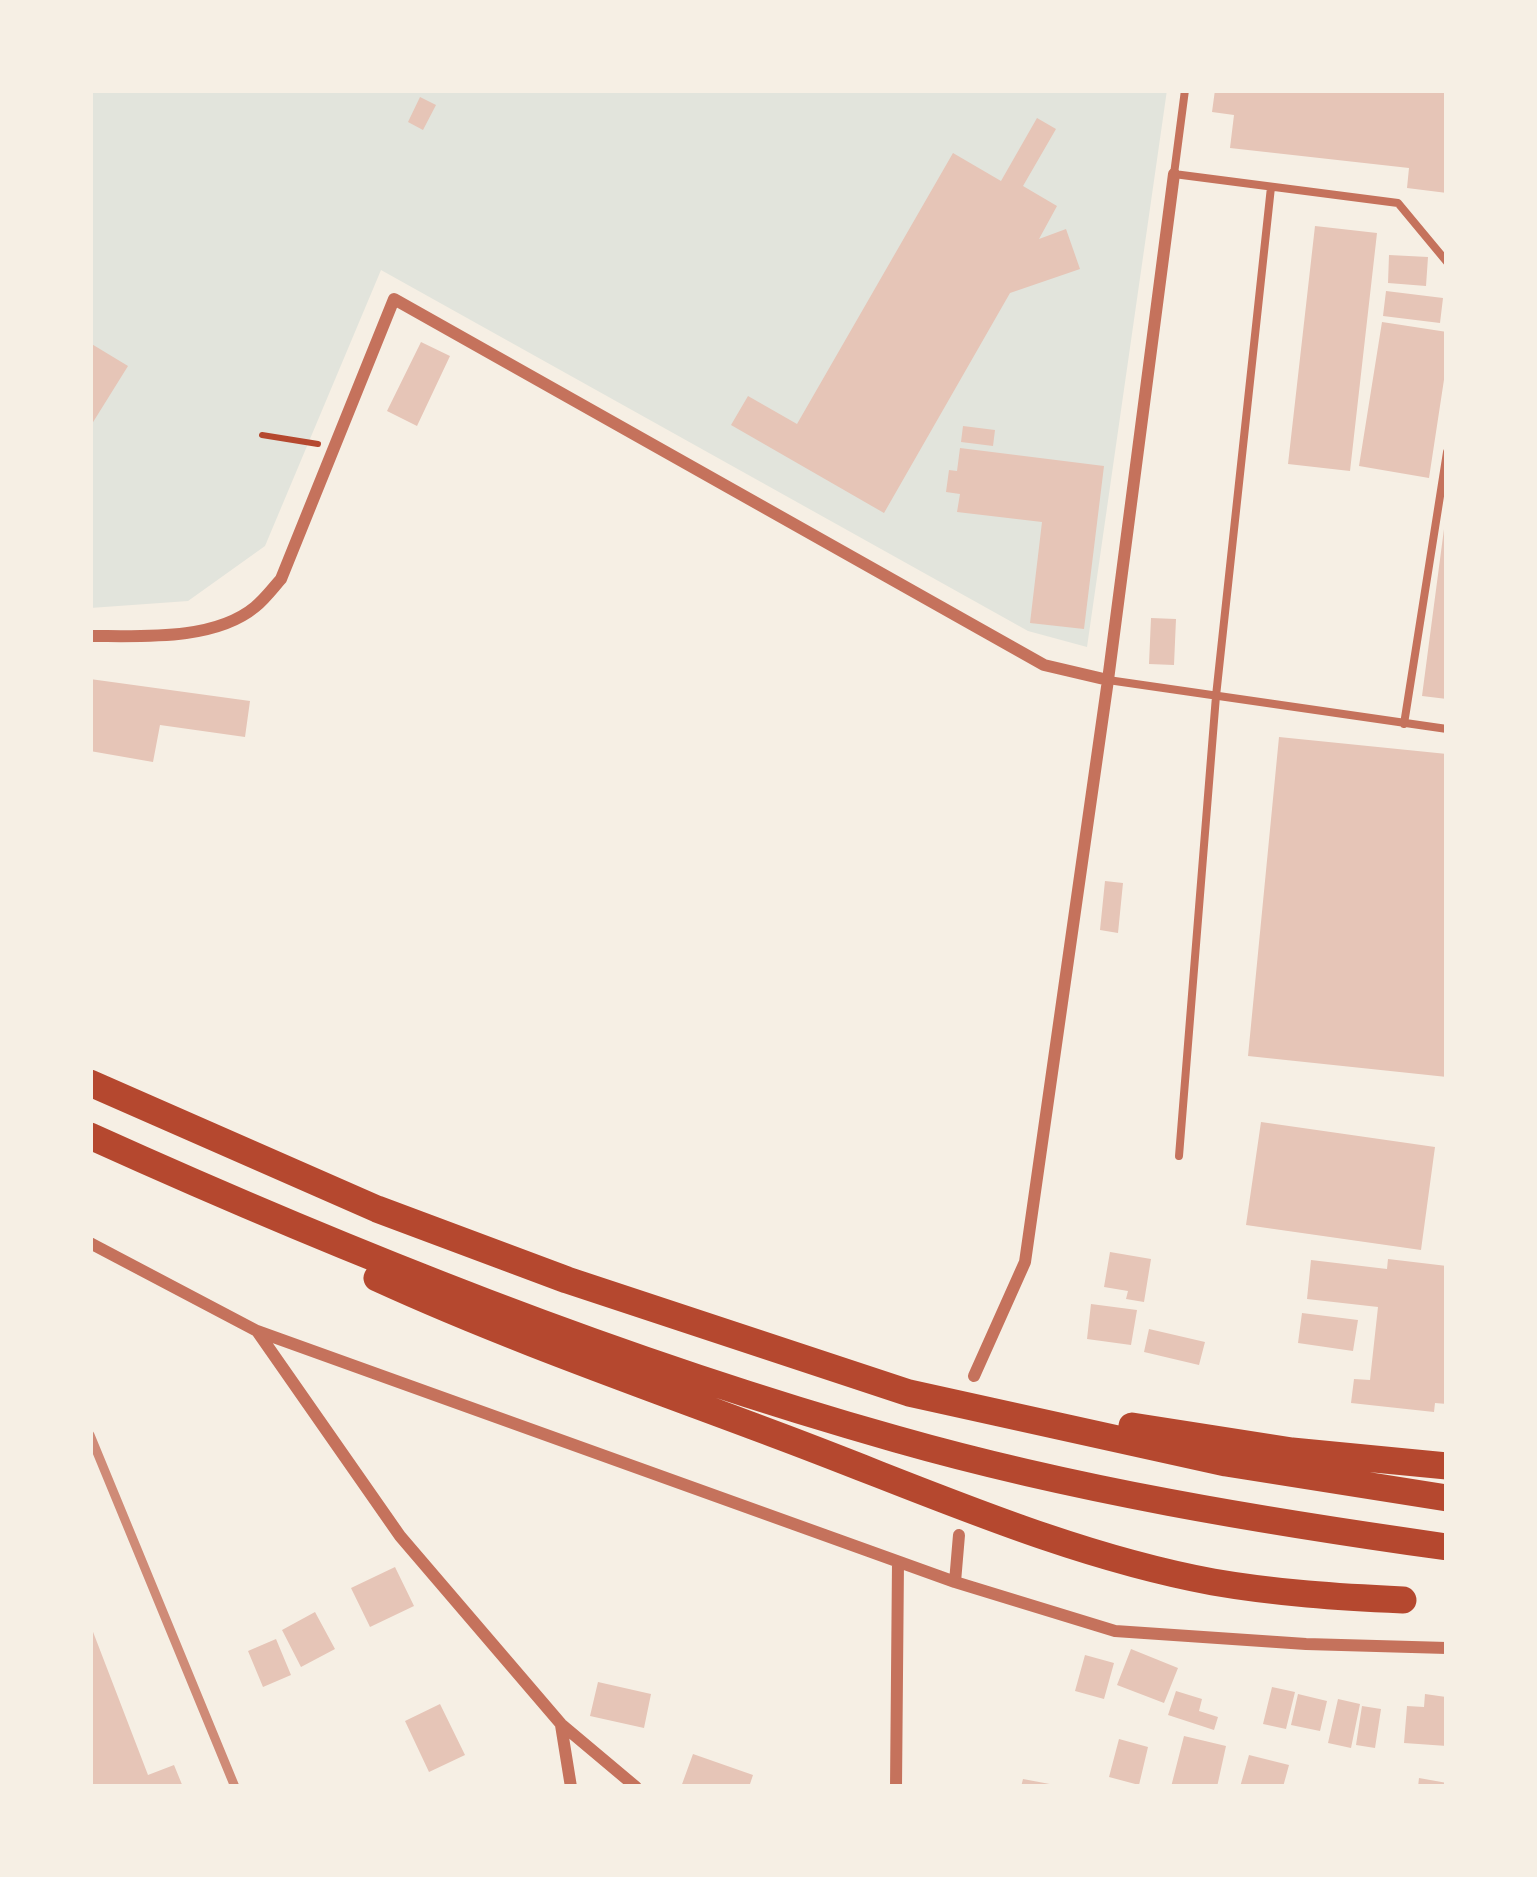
<!DOCTYPE html>
<style>
body{margin:0}
#map{position:relative;width:1537px;height:1877px;overflow:hidden;background:#f6efe4;font-family:"Source Serif 4",serif}
canvas{display:block}
.frame{position:absolute;inset:0;border:93px solid #f6efe4;pointer-events:none}
</style>
<div id="map">
<canvas width="1537" height="1877"></canvas>
<div class="frame"></div>
</div>
<script>
const g = document.querySelector('canvas').getContext('2d');
g.lineJoin = 'round';
function fill(path, color) {
  g.fillStyle = color;
  g.fill(path, 'evenodd');
}
function stroke(path, color, width, dash) {
  g.strokeStyle = color;
  g.lineWidth = width;
  g.lineCap = dash ? 'butt' : 'round';
  g.setLineDash(dash || []);
  g.stroke(path);
}
fill(new Path2D(`
 M90 90H1167L1087 647 1028 631 381 270 265 546 188 601 90 608Z`), '#e2e4dc');
fill(new Path2D(`
 M1215 90H1447V193L1407 188 1409 168 1230 148 1234 115 1212 112Z
 M420 97 436 105 423 130 408 122Z
 M1037 118 1056 129 1023 186 1057 206 1039 239 1066 229 1080 269 1010 293 884 513 731 425 748 396 797 424 953 153 1001 181Z
 M1315 226 1377 233 1350 471 1288 464Z
 M1389 255 1428 257 1426 286 1388 283Z
 M1386 291 1443 298 1440 323 1383 316Z
 M1382 322 1447 332V360L1429 478 1359 466Z
 M421 342 450 356 417 426 387 411Z
 M90 343 128 366 90 427Z
 M963 426 995 430 993 446 961 442Z
 M960 448 1104 466 1084 629 1030 623 1042 522 957 512 960 494 946 492 949 470 957 471Z
 M1444 529H1447V699L1422 696Z
 M1151 618 1176 619 1174 665 1149 664Z
 M90 679 250 701 245 737 160 725 153 762 90 751Z
 M1279 737 1447 754V1077L1248 1056Z
 M1105 881 1123 883 1118 933 1100 930Z
 M1261 1122 1435 1147 1421 1250 1246 1225Z
 M1110 1252 1151 1259 1144 1302 1126 1299 1128 1291 1104 1287Z
 M1388 1259 1447 1266V1404L1435 1403 1434 1412 1351 1403 1354 1379 1370 1380 1378 1307 1307 1299 1311 1260 1387 1269Z
 M1091 1304 1137 1310 1131 1345 1087 1339Z
 M1302 1313 1358 1320 1353 1351 1298 1343Z
 M1149 1329 1205 1342 1199 1365 1144 1352Z
 M395 1567 414 1606 370 1627 351 1588Z
 M315 1612 335 1649 301 1667 282 1630Z
 M90 1624 148 1775 174 1765 183 1787H90Z
 M276 1639 291 1675 263 1687 248 1651Z
 M1131 1649 1178 1668 1164 1703 1117 1685Z
 M1085 1655 1114 1663 1104 1699 1075 1691Z
 M598 1682 651 1694 644 1728 590 1716Z
 M1272 1687 1295 1692 1286 1729 1263 1724Z
 M1176 1691 1202 1699 1199 1711 1218 1717 1214 1730 1168 1715Z
 M1298 1694 1327 1701 1320 1731 1291 1725Z
 M1425 1694 1446 1697 1447 1746 1404 1743 1407 1706 1424 1707Z
 M1338 1699 1360 1704 1351 1748 1328 1743Z
 M440 1704 465 1755 429 1772 405 1721Z
 M1362 1706 1381 1709 1375 1748 1356 1745Z
 M1184 1736 1226 1746 1217 1787H1171Z
 M1119 1739 1148 1747 1139 1785 1109 1777Z
 M693 1754 753 1775 749 1787H681Z
 M1249 1755 1289 1765 1283 1787H1240Z
 M1419 1778 1447 1783V1787H1418Z
 M1023 1779 1055 1785 1054 1787H1021Z`), '#e6c5b7');
stroke(new Path2D(`
 M262 435 318 444`), '#b5482f', 6);
stroke(new Path2D(`
 M1185 90 1174 174 1398 203 1447 262
 M1108 680 1447 729
 M1404 724 1447 452
 M1179 1156 1216 696 1271 187`), '#c5725c', 8);
stroke(new Path2D(`
 M90 636C141 636 214 641 255 607 265 599 273 588 281 579L394 299 1044 665 1108 680
 M90 1243 257 1331 400 1536 561 1724 636 1787
 M257 1331 955 1582 1115 1631 1306 1644 1447 1648
 M974 1376 1025 1262 1108 680 1174 174
 M955 1582 959 1535
 M561 1725 571 1787
 M896 1787 898 1562`), '#c5725c', 12);
stroke(new Path2D(`
 M90 1083 377 1209 567 1280 909 1393 1226 1463 1447 1498
 M90 1136C351 1254 620 1361 896 1439 1075 1490 1262 1521 1447 1547
 M377 1278C506 1337 641 1384 774 1434 917 1487 1062 1554 1213 1582 1276 1593 1339 1597 1403 1600
 M1132 1426 1292 1451 1447 1466`), '#b5482f', 27);
stroke(new Path2D(`
 M90 1435 235 1787`), '#cf8b77', 9);
</script>
